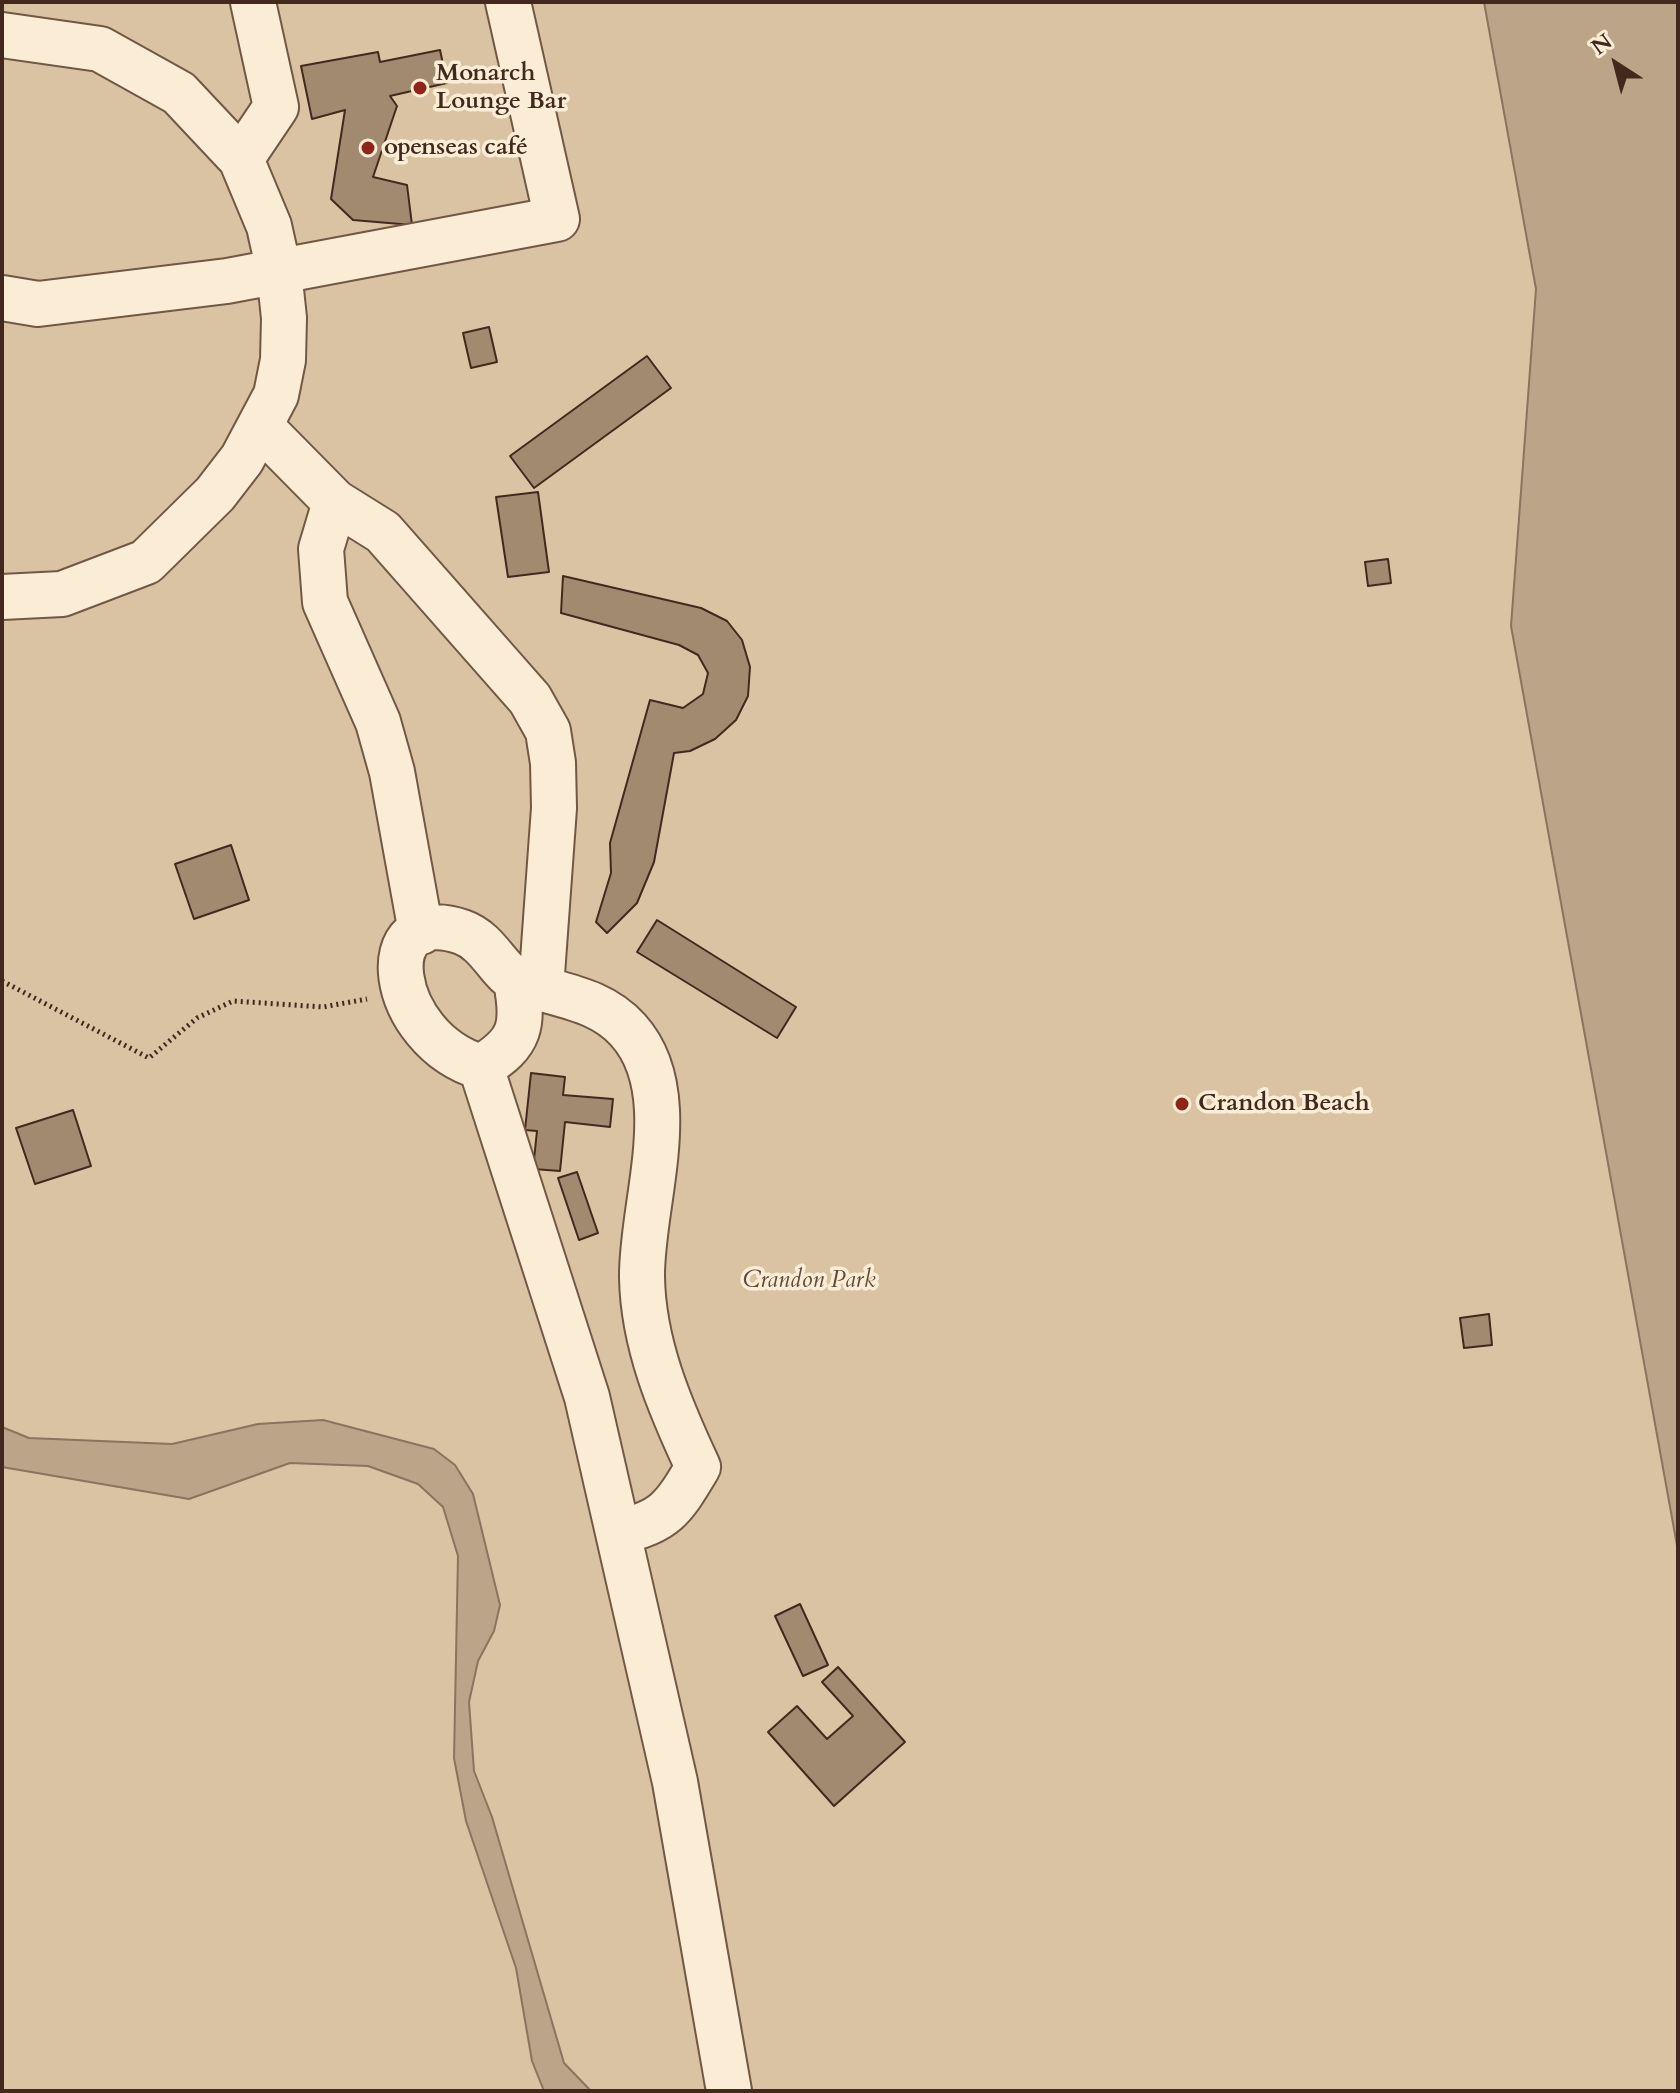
<!DOCTYPE html>
<meta charset="utf-8">
<style>
body{margin:0}
#map{position:relative;width:1680px;height:2093px;overflow:hidden;background:#f9e3be;font-family:Cardo,serif}
canvas{display:block}
.frame{position:absolute;inset:0;border:4px solid #43291d;pointer-events:none}
.north{position:absolute;left:1576px;top:24px;width:80px;height:80px;-webkit-text-stroke:6px #fbedd5;paint-order:stroke;rotate:324deg;font-size:22px;font-weight:700;line-height:32px;text-align:center;color:#43291d}
.north::after{content:'';display:block;margin:auto;width:28px;height:36px;background:#43291d;clip-path:polygon(50% 0,100% 100%,50% 72%,0 100%)}
</style>
<div id="map">
<canvas width="1680" height="2093"></canvas>
<div class="frame"></div>
<div class="north">N</div>
</div>
<script>
const g = document.querySelector('canvas').getContext('2d');
g.lineJoin = 'round';
function fill(path, color) {
  g.fillStyle = color;
  g.fill(path, 'evenodd');
}
function stroke(path, color, width, dash) {
  g.strokeStyle = color;
  g.lineWidth = width;
  g.lineCap = dash ? 'butt' : 'round';
  g.setLineDash(dash || []);
  g.stroke(path);
}
function drawText(font, color, halo, rows, align = 'center') {
  g.font = font + ' Cardo,serif';
  g.lineWidth = 7;
  g.setLineDash([]);
  g.textBaseline = 'middle';
  g.strokeStyle = halo;
  g.fillStyle = color;
  for (const [text, x, y, turn = 0] of rows) {
    g.save();
    g.translate(x, y);
    g.rotate((+turn || 0) * Math.PI / 180);
    g.textAlign = isNaN(turn) ? turn : align;
    if (halo) g.strokeText(text, 0, 0);
    g.fillText(text, 0, 0);
    g.restore();
  }
}
fill(new Path2D(`
 M2 2H1484L1536 289 1511 626 1678 1551V2091H2Z`), '#dac3a3');
const water = new Path2D(`
 M1484 2H1678V1551L1511 626 1536 289Z
 M323 1420 434 1449 455 1465 473 1494 500 1605 494 1631 478 1661 469 1702 474 1771 492 1817 564 2063 591 2091H544L532 2061 516 1968 466 1821 454 1758 458 1556 443 1507 418 1484 368 1466 290 1463 189 1499 2 1467V1427L29 1438 172 1444 258 1424Z`);
fill(water, '#bba487');
stroke(water, '#8b735d', 2);
const building = new Path2D(`
 M440 50 447 83 390 96 397 106 373 177 407 185 412 225 353 220 331 199 345 110 312 119 301 66 378 52 380 62Z
 M489 327 497 362 471 368 463 333Z
 M647 356 671 388 534 488 510 456Z
 M538 492 549 572 508 577 496 497Z
 M1388 559 1391 583 1368 586 1365 562Z
 M563 576 701 608 727 621 742 640 750 667 748 696 736 720 715 739 690 751 674 753 654 862 637 903 607 933 596 922 611 873 610 843 650 700 683 708 703 694 708 673 698 655 679 645 561 613Z
 M231 845 249 900 194 919 175 864Z
 M657 920 796 1007 777 1038 637 952Z
 M531 1073 565 1077 563 1095 613 1099 610 1127 565 1122 560 1171 533 1169 537 1131 525 1130Z
 M73 1110 91 1166 35 1184 16 1128Z
 M577 1172 598 1233 579 1240 558 1178Z
 M1489 1314 1492 1345 1464 1348 1460 1318Z
 M800 1604 828 1665 803 1676 775 1616Z
 M838 1667 905 1742 834 1806 768 1732 797 1706 827 1739 853 1716 822 1682Z`);
fill(building, '#a28a71');
stroke(building, '#43291d', 2);
const minor = new Path2D(`
 M2 35 100 49 179 93 241 159 269 226 279 271 284 318 283 360 276 395 242 459 215 494 146 562 62 594 2 597
 M241 159 276 107 253 2
 M2 298 38 304 227 281 557 219 508 2
 M260 426 335 502 321 549 325 602 378 722 392 772 421 932
 M335 502 383 532 530 699 548 731 553 763 554 808 541 988
 M516 981C524 1024 522 1043 481 1067 387 1039 369 900 462 932 490 942 499 974 520 982 559 996 599 998 628 1030 685 1093 641 1203 642 1277 643 1344 670 1407 698 1467 674 1507 666 1522 618 1532
 M481 1067 587 1397 675 1782 729 2091`);
stroke(minor, '#705845', 48);
stroke(new Path2D(`
 M2 981 149 1058 197 1018 233 1001 323 1007 367 999`), '#43291d', 5, [2, 4]);
stroke(minor, '#fbedd5', 44);
for (const [x, y, r, color] of [
 [420,88,8,"#8f2418"],
 [368,148,8,"#8f2418"],
 [1182,1104,8,"#8f2418"]
]) {
  const dot = new Path2D();
  dot.arc(x, y, r, 0, 2 * Math.PI);
  g.fillStyle = color;
  g.fill(dot);
  stroke(dot, '#fbedd5', 3);
}
drawText('bold 24px', '#43291d', '#fbedd5', [
 ["Monarch",436,74],
 ["Lounge Bar",436,102],
 ["openseas café",384,148],
 ["Crandon Beach",1198,1104]
], 'left');
drawText('italic 24px', '#614838', '#fbedd5', [
 ["Crandon Park",809,1281]
]);
</script>
